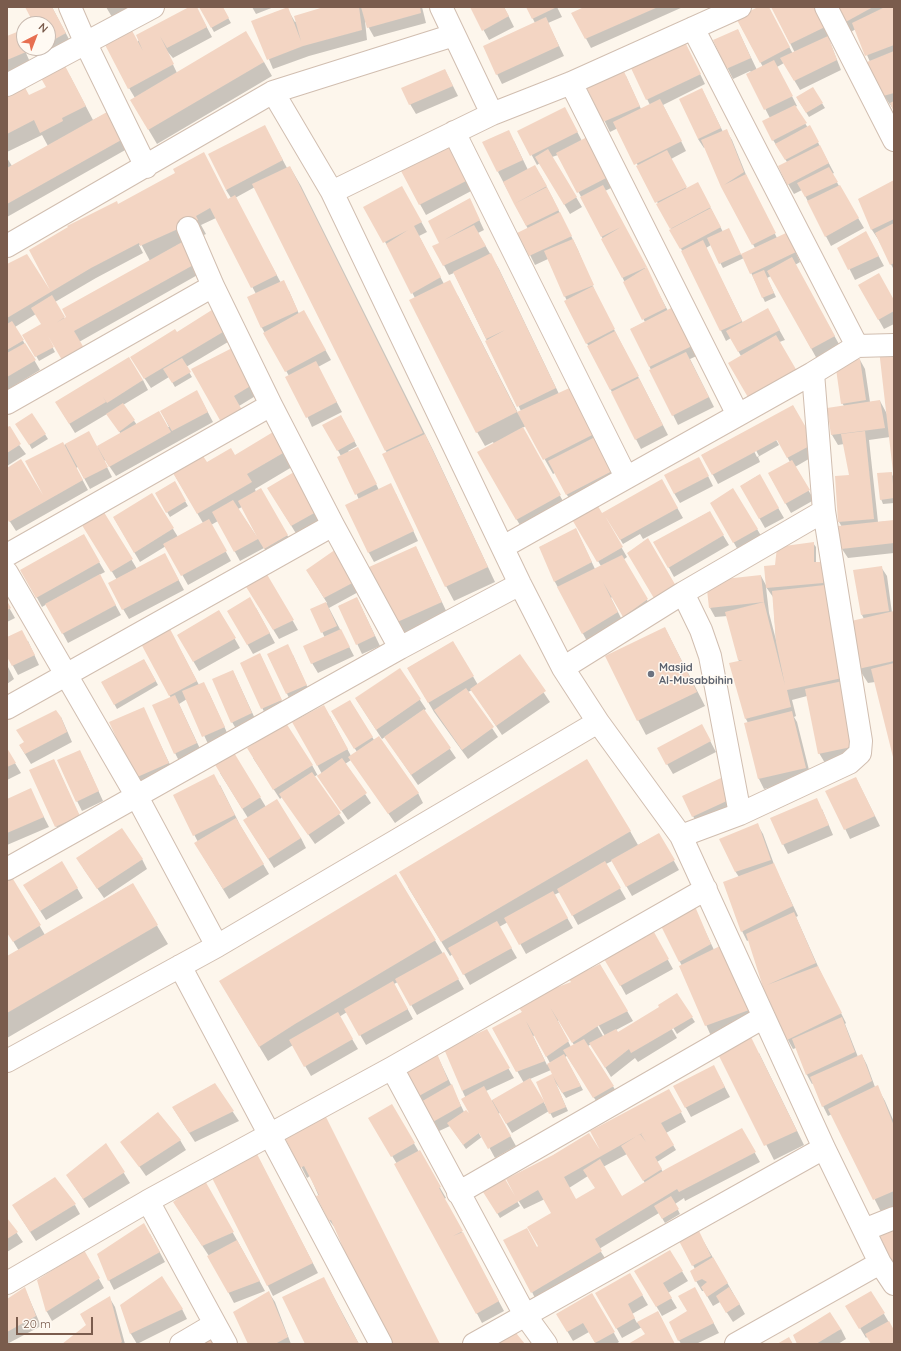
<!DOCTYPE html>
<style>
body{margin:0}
#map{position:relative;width:901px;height:1351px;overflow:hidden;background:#fdf6ec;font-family:Quicksand,sans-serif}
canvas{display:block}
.frame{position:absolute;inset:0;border:8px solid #7a5c4d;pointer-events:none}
.north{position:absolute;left:16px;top:16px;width:40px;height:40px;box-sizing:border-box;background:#fffaf3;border:1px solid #cabbb1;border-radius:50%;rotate:42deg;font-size:11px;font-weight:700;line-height:16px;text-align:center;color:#7a5c4d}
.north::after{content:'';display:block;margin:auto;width:14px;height:18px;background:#e76f51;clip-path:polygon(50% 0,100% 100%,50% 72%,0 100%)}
.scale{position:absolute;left:16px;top:1317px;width:77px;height:18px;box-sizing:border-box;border:2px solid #7a5c4d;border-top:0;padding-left:5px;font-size:12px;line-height:14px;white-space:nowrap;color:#7a5c4d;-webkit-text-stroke:3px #fffaf3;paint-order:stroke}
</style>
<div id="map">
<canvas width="901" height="1351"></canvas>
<div class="frame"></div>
<div class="north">N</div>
<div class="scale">20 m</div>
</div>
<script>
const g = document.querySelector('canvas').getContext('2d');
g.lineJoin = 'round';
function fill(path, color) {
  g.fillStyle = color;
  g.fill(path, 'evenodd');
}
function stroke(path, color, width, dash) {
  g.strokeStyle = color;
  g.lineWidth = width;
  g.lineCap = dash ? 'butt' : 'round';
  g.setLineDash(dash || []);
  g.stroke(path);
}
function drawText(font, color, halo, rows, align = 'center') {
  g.font = font + ' Quicksand,sans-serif';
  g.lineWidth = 3;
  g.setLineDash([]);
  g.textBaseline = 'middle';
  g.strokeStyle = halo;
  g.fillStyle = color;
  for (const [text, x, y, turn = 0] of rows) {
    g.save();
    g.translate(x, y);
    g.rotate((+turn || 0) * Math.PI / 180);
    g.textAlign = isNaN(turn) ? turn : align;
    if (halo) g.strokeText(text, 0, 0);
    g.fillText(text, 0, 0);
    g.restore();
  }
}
fill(new Path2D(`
 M26 7H52L71 43 51 54 48 48V24H35Z
 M106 7H132L112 17Z
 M191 7H196L212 37 173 58 166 50 177 73 264 62 272 76 157 144 131 100 135 98 129 88 138 41Z
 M200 7H222L231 23 214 32Z
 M252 7H274L256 14Z
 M329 7H422L426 23 374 37 365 21 367 40 309 56 273 69 253 21 287 8 295 22Z
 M471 7H504L514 27 489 40Z
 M527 7H557L562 17 548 23 564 56 502 84 497 74 535 23Z
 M586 7H683L591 48 573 14Z
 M760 7H768L793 54 795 53 772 7H817L831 36 828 37 841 70 800 90 784 63 777 67 797 106 795 107 808 128 812 131 834 173 832 174 864 228 831 246 802 190 794 194 788 184 787 162 773 140 770 118 747 74 751 72 750 71 733 79 714 41 738 30 757 70 763 67 737 19Z
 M834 7H894V110L884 96 868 63 870 62 856 29 849 33Z
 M17 33 30 62 7 72V37Z
 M684 41 705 84 663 105 686 151 671 159 687 189 703 193 723 232 731 234 741 255 755 248 722 186 706 147 704 148 698 139 702 89 723 132 726 130 732 140 749 182 777 238 792 244 800 262 795 265 840 346 817 359 771 276 767 278 776 297 765 302 744 258 723 268 711 245 706 248 743 323 768 310 785 340 741 356 731 338 726 341 672 230 618 128 610 132 586 83 626 76 641 109 650 105 631 67Z
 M445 70 458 96 416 114 410 104Z
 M70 76 93 120 107 113 127 149 7 217V158L12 166 48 146 42 135 7 152V91L29 96Z
 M813 89 825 108 809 117 797 98Z
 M570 118 582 141 617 185 605 191 668 311 701 354 690 359 714 407 678 425 631 329 645 322 584 202 558 155 552 157 582 207 570 214 540 163 537 165 519 131Z
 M270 136 287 168 290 167 301 186 433 450 495 582 454 601 446 586 387 453 255 187 235 198 281 283 289 291 299 314 304 312 331 360 318 367 342 412 312 427 289 376 262 328 256 294 216 218 201 225 206 234 185 244 201 273 79 342 48 333 46 335 55 352 39 361 24 335 43 325 36 314 15 327 40 370 7 390V265L49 291 118 205 228 200 231 198 226 190ZM141 244 150 261 65 319 55 302 96 278 143 253 139 245Z
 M514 141 528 170 541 176 552 197 578 250 597 296 668 435 641 449 566 302 567 301 548 259 535 265 519 233 528 229 498 172Z
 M454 154 473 190 426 215 401 170Z
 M894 182V270L878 239 872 230 859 199Z
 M402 188 427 232 419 236 444 284 458 296 518 413 521 411 454 273 449 275 434 246 441 243 470 200 484 230 478 233 499 269 559 394 576 386 623 478 572 504 555 473 553 474 526 426 522 428 568 510 525 534 479 453 494 444 493 442 485 446 477 432 415 298 391 252 365 208Z
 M871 242 884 266 855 280 839 248Z
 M859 285 894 302V324L884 329Z
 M215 309 233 339 186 367 192 377 175 387 169 377 151 388 137 367 177 333Z
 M236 347 262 392 239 406 228 431Z
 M894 349V472L890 437 869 440 878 522 894 521V553L848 558 842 549V527L839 522 850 476 844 444 838 445 832 435 828 409 844 406 842 403 860 360 865 369 870 402 880 401 887 414Z
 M143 380 148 390 123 405 137 425 167 427H169L161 411 202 401 213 422 116 476 105 460 104 461 112 477 90 489 78 467 76 468 88 490 16 531 7 517V469L42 495H44L64 445 89 433 97 448 121 434 107 414 75 433 62 412Z
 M793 406 819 453 795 467 814 500 791 513 769 474 790 462 771 427 769 428 779 445 758 457 760 462 718 484 702 455ZM749 441H751L759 456 757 457Z
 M32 414 48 439 32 449 17 424Z
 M341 416 357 446 348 451 349 452 363 458 379 490 396 494 418 541 374 562 369 553 359 500 341 456 324 425Z
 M7 429 26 454 7 466Z
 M278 430 297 464 255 489 256 492 260 489 293 545 270 558 264 548 240 561 218 521 211 525 231 561 188 585 166 546 140 562 114 518 152 495 178 537 203 523 174 474 235 456ZM242 507 258 536 257 537 238 509Z
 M704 468 713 486 680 503 674 493Z
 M891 473 894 478V503L883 504 881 499Z
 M293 474 321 522 297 535 274 498Z
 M759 475 784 518 765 528 741 486Z
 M174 483 188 506 170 517 156 493Z
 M667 490 683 518 643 539 640 534 623 544 604 513Z
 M595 502 627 557 623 560 653 610 629 626 612 597 611 598 623 622 588 643 555 582 540 547 576 529 595 569 601 566 571 516Z
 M712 503 757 529 763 539 739 552Z
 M102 510 137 569 170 564 184 590 129 619 123 609 117 580 82 522Z
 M709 512 729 545 674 577 655 542Z
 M83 535 105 572 99 575 121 615 68 643 47 604 42 607 22 570Z
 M813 543 816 547V563L828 572 861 756 825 763 819 753 807 696 792 700 796 716 794 717 797 722 811 778 764 789 759 779 745 723H748L746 719 739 662 728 616 715 617 710 608 761 576 767 587 776 566ZM766 587 773 597 776 640 769 613Z
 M416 547 449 617 404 637 396 623Z
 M339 548 362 590 329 608 354 656 318 673 312 663 325 638 312 610 327 603 313 580Z
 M881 567 887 576 892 613 894 612V757L875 682 868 683 859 669 864 619 862 615Z
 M265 572 298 630 279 639 250 592Z
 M357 598 380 646 362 654 339 606Z
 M7 604 15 618 7 622Z
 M256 608 275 643 253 654 228 611Z
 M219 611 240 648 199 671 178 635Z
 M665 628 705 706 646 735 638 720Z
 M173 636 199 685 209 693 229 737 209 746 187 699 179 704 202 753 180 763 175 753 171 698 141 640Z
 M7 639 28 641 39 665 18 675 7 655Z
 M453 642 478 685 519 656 550 702 502 735 472 690 468 692 498 737 468 759 434 712 408 668Z
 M260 654 286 710 267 718 241 663Z
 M268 655H293L311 695 292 704Z
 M144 660 158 685 117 709 102 682Z
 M7 665 14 679 7 684Z
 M400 670 426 709 424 711 456 758 418 785 385 737 382 739 356 699Z
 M233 671 257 723 238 732 232 722Z
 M350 701 374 740 418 793 423 803 395 823 351 760 345 764 371 803 348 820 317 775 314 777 345 823 315 844 282 797 280 799 253 758 312 765 318 776 322 774 294 723 330 716 351 756 357 752 338 721Z
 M143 708 174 773 141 788 136 778Z
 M61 717 72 742 31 764 20 746Z
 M707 735 716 752 673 774 658 749Z
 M7 750 21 773 7 780Z
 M233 753 266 807 301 838 306 848 274 868 250 830 248 818 220 773Z
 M54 760 84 826 62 836 56 826Z
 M85 761 103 801 82 811 77 801Z
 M856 778 880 826 850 839 827 791Z
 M220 785 240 825 269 874 229 899 201 853 198 842 174 796Z
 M727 789 736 809 698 826 693 816Z
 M30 790 49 827 7 845V800Z
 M822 809 833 835 788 854 783 844Z
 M757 824 763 834 775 867 798 916 796 917 821 973 846 1023 845 1024 858 1057 862 1055 867 1065 875 1087H877L885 1101 894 1122V1209L882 1214 832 1114 828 1116 823 1106 814 1083 812 1084 807 1075 796 1048 793 1049 788 1040 749 940 747 941 742 931 739 877 735 871Z
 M630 831 638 845 659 834 679 870 632 896 612 861 606 864 626 899 578 925 560 892 554 895 573 928 526 954 508 922 499 927 517 958 470 985 453 954 450 956 408 887Z
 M142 859 147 869 104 898 83 868Z
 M62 863 83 898 46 920 30 895Z
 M396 875 464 989 417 1015 398 982 394 984 413 1019 366 1045 347 1012 339 1017 358 1049 311 1076 293 1045 268 1061 228 995Z
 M10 876 45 935 132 884 168 944 7 1038V957L19 951 7 931Z
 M693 905 714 950 725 957 753 1020 711 1036 681 967 682 966 659 920Z
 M653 933 673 969 626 995 606 959Z
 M600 965 633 1021 616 1030 618 1033 660 1008 677 995 695 1022 677 1034 672 1026H670L677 1038 638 1062 635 1058 611 1077 591 1044 588 1046 619 1096 600 1107 567 1056 565 1057 583 1090 566 1098 555 1082 568 1111 553 1118 549 1111 512 1133 500 1113 498 1114 516 1146 495 1158 483 1136 466 1149 450 1126 437 1132 418 1097 436 1053 464 1112 466 1111 481 1137 483 1136 462 1090 486 1030 514 1078 486 1091 491 1101 524 1083 493 1029 573 983ZM559 1020 574 1045 571 1047 558 1021ZM596 1021 605 1036H603L595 1022ZM535 1035 550 1063 547 1065 533 1036ZM551 1070 553 1074 546 1106 530 1079Z
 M759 1053 804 1145 774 1160 720 1054Z
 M719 1076 730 1097 691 1117 674 1086Z
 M214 1084 239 1121 195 1142 173 1108Z
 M669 1090 686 1122 666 1133 676 1150 657 1162 663 1172 747 1139 760 1162 685 1201 684 1198 675 1204 680 1214 665 1223 659 1213 599 1249 607 1261 537 1302 532 1292 537 1248 562 1234 545 1199 524 1209 518 1200 600 1149ZM627 1154 645 1183 622 1197 603 1167ZM588 1176 596 1188 576 1200 569 1188Z
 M392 1106 446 1198 444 1199 504 1311 482 1323 397 1164 370 1119Z
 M285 1134 440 1344H394L336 1229 329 1220 310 1176 307 1178Z
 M180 1140 186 1150 146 1176 122 1142Z
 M106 1144 130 1183 89 1208 67 1175Z
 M261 1163 318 1273 273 1296 212 1175Z
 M504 1180 520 1206 500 1218 485 1192Z
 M204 1181 238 1242 265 1291 234 1303 209 1256 180 1212Z
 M75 1205 80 1214 36 1241 19 1215Z
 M7 1219 23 1242 7 1252Z
 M150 1234 165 1262 114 1290 109 1280Z
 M681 1241 704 1242 745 1314 733 1322 720 1302 713 1306 704 1291H702L696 1281 695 1269Z
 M84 1252 104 1288 52 1321 47 1312 38 1280Z
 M670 1252 688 1281 668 1293 677 1308 662 1316 636 1271Z
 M630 1274 648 1305 632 1314 637 1323 658 1312 674 1344H630L646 1335 642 1327 622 1338 597 1293Z
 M329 1288 359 1344H306Z
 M25 1289 41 1326 7 1344V1300Z
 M871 1292 894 1331V1344H872L868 1336 866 1338 847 1306Z
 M269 1293 275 1302 291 1344H249Z
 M592 1294 619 1342 616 1344H596L589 1332 573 1341 557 1314Z
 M109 1297 115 1307 125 1344H64L88 1326Z
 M700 1298 719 1333 696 1344H681L679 1340 688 1312Z
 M121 1306 182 1309 187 1319 137 1344 131 1334Z
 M841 1329 846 1339 838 1344H798Z`), '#0003');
fill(new Path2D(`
 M25 7H52L66 33 48 43V24H34Z
 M189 7H197L207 27 167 48 160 36 174 64 128 89 102 39 129 25 143 51 136 35Z
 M199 7H223L229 18 211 28Z
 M288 7 301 41 294 16 324 7H359L362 30 303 46 267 60 251 21Z
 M361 7H420L421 13 367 28Z
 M470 7H504L509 16 482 31Z
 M526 7H557L532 19Z
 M584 7H658L585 39 571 13Z
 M758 7H769L790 47 760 63 736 18Z
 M771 7H817L827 26 790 44Z
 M833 7H873L842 24Z
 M885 7H894V45L865 56 852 23Z
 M546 17 559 46 496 75 483 46Z
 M738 29 751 58 726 69 713 40Z
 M246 31 264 62 148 130 130 100Z
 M17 32 26 52 7 60V36Z
 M828 36 837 60 794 81 780 58Z
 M684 40 701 74 646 100 630 66Z
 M894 51V93L883 96 867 62Z
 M62 60 86 106 62 118 63 121 40 133 34 120 7 134V90L22 82 29 95 46 87 38 73Z
 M774 60 793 96 764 110 746 74Z
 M621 65 640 106 603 122 584 82Z
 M445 69 453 86 409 105 401 88Z
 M813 87 823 103 806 113 796 97Z
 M702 88 721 128 698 139 679 99Z
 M660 99 682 141 634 165 613 122Z
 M894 101V112L890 103Z
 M795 105 807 123 772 141 762 121Z
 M565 107 578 132 530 156 517 131Z
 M107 112 123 139 7 204V168Z
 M265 125 283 160 226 190 208 154Z
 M810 125 819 142 785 160 775 144Z
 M727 129 744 172 724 185 746 174 776 233 752 245 721 187 701 140Z
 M509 130 523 160 497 172 482 142Z
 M591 135 612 175 577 193 556 153Z
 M449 144 468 180 419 205 400 169Z
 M820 145 829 163 787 185 778 166Z
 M548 149 577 197 564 205 535 157Z
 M667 150 687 187 655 203 636 166Z
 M204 152 228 199 235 195 277 275 251 288 210 208 196 216 198 220 140 246 139 243 91 268 7 318V264L27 254 50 290 29 250 68 227 67 226 117 201 118 204 175 173 173 169Z
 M535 165 547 186 514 204 503 182Z
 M290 166 423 433 385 451 252 184Z
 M829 167 838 182 805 197 797 183Z
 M894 180V219L871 230 858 199Z
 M698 182 711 207 670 229 656 204Z
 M603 185 647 267 666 308 642 320 623 282 647 267 622 278 601 239 621 227 601 237 580 197Z
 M840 185 859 218 825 237 807 201Z
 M402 186 422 222 414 226 441 277 411 294 386 244 408 230 383 243 363 207Z
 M547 187 559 210 526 226 514 204Z
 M470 198 480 220 444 240 474 225 486 246 443 266 432 246 439 243 428 221Z
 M711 208 721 227 680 249 669 230Z
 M560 212 572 236 529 256 517 233Z
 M894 223V263L890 265 875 233Z
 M729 228 741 254 719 264 707 238Z
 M866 231 879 256 848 270 837 248Z
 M786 233 796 252 750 274 741 254Z
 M573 239 594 285 564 297 544 251Z
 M703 240 742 321 720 331 681 251Z
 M184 241 197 263 74 331 84 348 62 360 48 336 54 347 35 357 22 335 41 324 31 308 52 295 65 317 56 323 66 317 62 309Z
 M491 253 556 388 517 407 485 341 505 330 486 339 453 272Z
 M792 257 835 336 811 349 767 271Z
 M764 270 774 293 762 298 752 275Z
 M879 273 894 300V311L878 320 858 285Z
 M284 280 298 311 261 328 247 297Z
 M450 280 517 412 476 433 409 300Z
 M593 286 615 329 586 344 564 301Z
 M677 305 696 344 649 367 630 329Z
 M215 308 228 329 144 379 130 357 175 329 177 332Z
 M768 308 780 330 738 352 726 331Z
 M304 310 326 350 285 372 263 333Z
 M12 321 24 340 7 350V324Z
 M615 331 639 376 610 390 587 346Z
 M776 335 797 371 749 399 728 363Z
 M25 343 36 360 7 377V353Z
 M236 346 257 382 234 396 242 410 221 422 191 369Z
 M894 348V472H893L879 350Z
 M686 352 709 397 672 416 649 370Z
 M129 357 143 380 107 403 103 397 106 402 69 424 55 402Z
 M182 358 191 372 172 383 163 369Z
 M860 359 866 400 841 404 835 362Z
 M316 361 337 402 306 418 285 377Z
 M639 378 663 425 635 440 611 392Z
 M576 385 600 431 543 460 517 412Z
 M197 390 208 412 172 431 160 411Z
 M880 400 885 428 831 435 827 408Z
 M123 403 135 420 119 432 106 414Z
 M793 405 815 443 787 458 777 440 712 475 701 455Z
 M159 411 171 432 109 467 97 446Z
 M32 413 46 434 29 445 15 424Z
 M341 415 355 441 337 451 322 425Z
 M10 426 21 444 7 453V427Z
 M523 427 561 495 516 520 477 452Z
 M278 429 290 449 247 474 252 482 197 514 173 473 203 456 207 462 231 448 235 455Z
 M89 431 108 467 84 479 65 444Z
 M865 431 874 519 838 522 835 476 849 475 841 434Z
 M425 434 488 567 445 587 382 454Z
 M601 434 618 468 566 495 548 461Z
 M63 442 83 480 9 522 7 518V468L21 459 43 495 25 461Z
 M358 447 377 484 355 495 337 457Z
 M699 457 709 476 674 494 664 475Z
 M792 460 810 490 785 504 768 473Z
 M294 472 316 512 291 526 267 488Z
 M892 472 894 498 880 500 877 473Z
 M760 474 779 508 759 519 740 486Z
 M662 479 678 508 620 540 605 516 623 547 597 562 570 516 595 501 602 513Z
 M175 481 186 501 166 513 155 493Z
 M391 483 414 531 368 553 345 505Z
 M261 488 288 535 264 549 258 539 234 552 212 512 233 500 257 537 238 501Z
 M733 488 758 529 733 543 710 503Z
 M152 493 174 528 134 553 113 517Z
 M102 509 133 559 111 572 80 522Z
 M710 511 724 535 668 568 653 542Z
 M209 519 227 551 181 576 163 544Z
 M894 520V543L841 549 838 526Z
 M576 528 592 562 554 582 539 547Z
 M84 534 100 562 36 598 20 570Z
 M648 538 676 586 655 600 627 553Z
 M814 542V562H823V583L766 588 764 566 775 565 777 547Z
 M416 546 442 602 395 623 369 567Z
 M339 547 358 580 324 598 306 570Z
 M165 553 179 580 122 610 108 583Z
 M622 555 648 599 623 617 603 582 618 612 582 634 557 587Z
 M882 566 889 611 861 615 853 570Z
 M265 571 294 620 273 630 243 582Z
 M100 574 116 605 62 634 45 604Z
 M761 575 764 602 785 685 776 642 772 591 825 585 842 678 787 690 791 707 745 719 729 663 743 660H738L725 612 764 602 709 608 706 581Z
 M250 597 270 633 247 645 227 611Z
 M357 597 375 636 356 645 338 606Z
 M7 601 11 608 7 610Z
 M326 602 337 626 321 633 310 609Z
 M219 610 236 638 193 662 177 635Z
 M894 611V661L858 669 847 622Z
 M168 625 197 681 169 696 139 640Z
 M665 627 697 692 637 721 605 656Z
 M341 629 350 647 311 664 303 646Z
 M22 630 35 655 12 666 7 657V637Z
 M453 641 474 676 428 703 407 668Z
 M288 644 307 685 286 694 267 654Z
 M260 653 282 700 261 709 240 663Z
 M520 654 546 691 496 726 470 689Z
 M144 659 156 681 114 705 101 682Z
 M894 663V761L871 669Z
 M400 668 421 699 376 730 355 698Z
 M233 670 252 713 231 723 212 679Z
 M843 681 856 746 818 754 805 689Z
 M204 682 225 727 202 737 182 691Z
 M466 688 494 727 462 750 434 710Z
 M175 695 197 743 174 754 152 705Z
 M350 700 373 737 354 749 331 711Z
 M324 705 348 749 317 766 292 722Z
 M144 707 169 763 135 778 109 722Z
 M424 709 451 748 411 775 384 737Z
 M56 710 61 717 67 732 25 754 19 745 24 742 16 730Z
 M792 711 806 768 758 779 744 723Z
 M286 723 313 765 273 790 247 748Z
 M702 724 711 741 666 765 657 748Z
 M379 736 419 793 388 814 348 757Z
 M7 748 16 763 7 767Z
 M80 750 99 791 76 802 57 760Z
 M233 751 261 797 242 809 214 763Z
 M342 758 367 793 341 811 317 776Z
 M54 759 80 816 55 827 29 770Z
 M587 759 631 831 441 942 399 872Z
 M312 772 341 813 308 835 279 794Z
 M214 774 235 815 193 836 173 795Z
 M856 777 875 816 844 830 825 791Z
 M721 778 731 799 692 817 682 796Z
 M31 788 44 817 7 833V799Z
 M817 798 829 825 782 845 770 818Z
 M277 799 301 838 268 859 243 820Z
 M236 818 264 864 223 889 194 843Z
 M758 823 771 860 735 872 719 839Z
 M122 828 143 859 97 889 76 858Z
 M659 833 675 860 626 887 611 860Z
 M62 861 78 888 40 911 23 885Z
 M605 861 621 888 572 916 557 889Z
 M774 863 793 906 741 932 723 882Z
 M10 874 41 925 13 942 7 933V876Z
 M396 874 436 940 295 1024 259 1047 219 981Z
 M133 883 158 925 7 1013V956Z
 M553 891 568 918 519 945 504 918Z
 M694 904 711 944 679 962 658 920Z
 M794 912 816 963 767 985 818 966 842 1013 787 1040 763 987 746 934Z
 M497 921 512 948 463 975 448 948Z
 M654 932 669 959 620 986 604 959Z
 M720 946 749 1010 705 1026 679 966Z
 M444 952 459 979 410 1006 395 979Z
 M600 964 628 1011 598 1026 572 1043 550 1007 569 1041 546 1057 526 1021 545 1061 516 1072 492 1028 522 1012 519 1008 542 993 571 982 569 979Z
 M393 981 408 1009 359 1036 344 1009Z
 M677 993 693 1017 631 1053 629 1049 605 1068 589 1043 616 1029 618 1032 659 1007 658 1005Z
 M338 1012 353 1039 304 1067 289 1040Z
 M842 1017 855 1052 806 1075 792 1039Z
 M487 1029 510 1068 462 1091 444 1049Z
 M751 1037 797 1131 764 1146 718 1054Z
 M584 1039 614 1086 593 1098 563 1050Z
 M436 1051 448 1080 417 1097 405 1070Z
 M564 1054 581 1086 562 1093 553 1076 566 1107 549 1114 544 1102 506 1124 492 1100 530 1078 544 1101 536 1082 552 1074 547 1064Z
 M862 1054 872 1081 822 1107 810 1077Z
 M714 1065 725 1087 685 1108 673 1086Z
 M215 1083 234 1111 189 1133 172 1107Z
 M452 1084 461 1106 431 1123 419 1103Z
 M878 1085 894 1126V1191L873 1200 828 1109Z
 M484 1086 511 1136 488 1149 479 1133 463 1145 447 1123 466 1110 469 1113 461 1099Z
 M669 1089 682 1112 661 1123 674 1145 655 1157 662 1169 643 1181 621 1146 640 1134 646 1142 641 1134 644 1132 564 1177 576 1199 595 1188 583 1170 600 1159 622 1196 666 1169 742 1128 756 1152 679 1192 677 1189 595 1239 602 1251 531 1293 503 1240 527 1228 537 1247 538 1246 527 1227 551 1213 538 1190 497 1214 483 1192 505 1179 515 1196 506 1179 553 1155 589 1133 600 1150 590 1131Z
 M392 1104 415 1143 391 1157 368 1118Z
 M158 1112 181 1140 139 1167 120 1142Z
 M324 1113 368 1201 440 1344H393L344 1250 331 1220 329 1221 316 1196 319 1195 304 1166 300 1168 283 1134Z
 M106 1143 125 1172 83 1199 66 1175Z
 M420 1150 441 1187 439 1188 463 1231 453 1236 463 1232 499 1301 476 1314 394 1164Z
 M256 1152 313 1263 267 1286 210 1174Z
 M55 1177 76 1204 30 1232 12 1205Z
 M204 1179 234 1232 202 1246 173 1202Z
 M671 1196 679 1209 662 1219 654 1206Z
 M7 1218 18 1232 7 1239Z
 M144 1223 160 1252 108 1281 97 1254Z
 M894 1230V1263L892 1264 880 1236Z
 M699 1231 711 1256 692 1266 679 1241Z
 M237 1240 260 1281 228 1293 207 1256Z
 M84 1250 100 1278 46 1312 37 1280Z
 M670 1250 683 1271 663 1283 672 1298 656 1307 634 1271Z
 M713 1257 728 1283 707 1297 701 1287 707 1282 702 1279 695 1282 690 1271Z
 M630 1273 643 1295 628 1304 635 1318 616 1329 595 1293Z
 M162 1276 183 1309 130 1334 120 1305Z
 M324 1277 345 1319 359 1344H305L282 1297Z
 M25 1287 36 1316 7 1332V1299Z
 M695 1287 714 1323 678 1341 669 1322 687 1311 678 1296Z
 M729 1287 740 1304 726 1313 716 1296Z
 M269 1291 288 1337 275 1344H248L233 1312Z
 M871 1291 885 1313 859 1329 845 1306Z
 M592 1293 615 1332 595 1343 583 1323 567 1332 556 1314Z
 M110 1296 122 1342 119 1344H62L86 1325 80 1314Z
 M658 1311 675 1344H628L645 1334 637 1322Z
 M830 1312 841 1329 816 1344H797L793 1335Z
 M889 1321 894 1330V1342L890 1344H871L865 1334Z
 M512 1328 525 1344H492Z
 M208 1332 216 1344H193Z
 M789 1337 793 1344H777Z`), '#f3d5c3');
const minor = new Path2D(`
 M70 7 86 44 146 167
 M441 7 492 114
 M826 7 894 140
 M693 28 857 346
 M571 83 738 415
 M7 85 153 7
 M273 92 454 35
 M454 132 626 477
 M332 192 492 114 571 83 740 7
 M188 228 213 286
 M7 246 273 92 332 192 520 584 563 668 598 722
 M813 373 857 346 894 345
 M7 403 213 286 271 405 333 525 400 648 520 584
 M503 547 813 373 824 511 861 741 860 753 849 763 740 814
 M7 555 271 405
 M7 573 136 795 217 946 7 1061
 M683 593 824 511
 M563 668 683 593 701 630 710 656 740 814 681 836
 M7 708 333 525
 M7 869 400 648
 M217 946 598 722 681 836 824 1148 880 1263 894 1284
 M180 966 381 1344
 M392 1068 525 1315 546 1344
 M458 1193 764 1017
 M148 1201 215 1324 181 1344
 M864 1230 894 1218
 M7 1283 148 1201 392 1068 706 889
 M215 1324 226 1344
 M474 1344 824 1148
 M736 1344 880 1263`);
stroke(minor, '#d1beb0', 24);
stroke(minor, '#fff', 22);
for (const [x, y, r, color] of [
 [651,674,4,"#6b7280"]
]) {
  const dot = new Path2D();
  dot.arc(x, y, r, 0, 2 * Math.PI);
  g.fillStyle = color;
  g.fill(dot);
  stroke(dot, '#fffaf3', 1.5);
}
drawText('bold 11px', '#5b616d', '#fffaf3', [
 ["Masjid",659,668],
 ["Al-Musabbihin",659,681]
], 'left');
</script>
